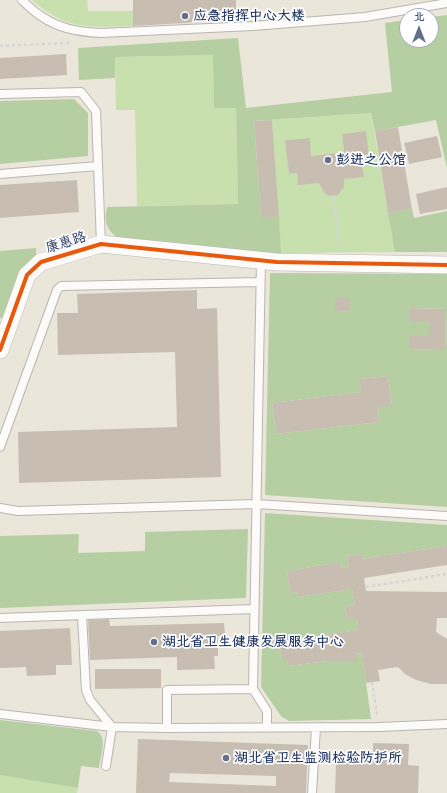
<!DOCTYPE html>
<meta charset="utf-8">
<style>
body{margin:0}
#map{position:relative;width:447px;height:793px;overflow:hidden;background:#ebe6da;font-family:Itim,"LXGW WenKai TC",sans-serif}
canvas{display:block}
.north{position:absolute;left:399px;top:8px;width:40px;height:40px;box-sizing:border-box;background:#fff;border:1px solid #a4acbf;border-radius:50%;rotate:0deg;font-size:11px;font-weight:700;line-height:16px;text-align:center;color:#1b2f5e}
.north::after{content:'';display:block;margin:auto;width:14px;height:18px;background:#646f89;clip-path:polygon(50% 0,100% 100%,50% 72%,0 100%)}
</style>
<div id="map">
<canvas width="447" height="793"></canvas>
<div class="north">北</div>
</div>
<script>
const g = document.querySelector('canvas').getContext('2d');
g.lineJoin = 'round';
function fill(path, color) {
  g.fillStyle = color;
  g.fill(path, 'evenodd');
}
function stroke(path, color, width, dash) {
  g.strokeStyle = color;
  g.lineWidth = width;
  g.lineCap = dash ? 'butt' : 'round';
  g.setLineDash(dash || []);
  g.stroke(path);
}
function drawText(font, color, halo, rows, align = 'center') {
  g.font = font + ' Itim,"LXGW WenKai TC",sans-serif';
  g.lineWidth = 3.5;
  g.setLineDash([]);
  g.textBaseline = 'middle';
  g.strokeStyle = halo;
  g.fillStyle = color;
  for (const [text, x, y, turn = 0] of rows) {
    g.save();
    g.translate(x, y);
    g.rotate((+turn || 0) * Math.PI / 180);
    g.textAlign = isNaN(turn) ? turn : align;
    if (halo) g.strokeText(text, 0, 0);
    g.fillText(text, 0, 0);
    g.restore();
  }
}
fill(new Path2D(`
 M32 0H87L88 11H133V26C90 27 67 31 32 0Z
 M213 55 214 108 236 107 238 204 137 206 135 110H116L115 57Z
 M371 113 395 252 281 253 272 120ZM366 131 362 166 364 177 344 179V187C340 196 332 198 324 193L319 183 298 184 297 173 289 174 286 140 309 138 311 156 344 152 342 134Z
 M0 775 78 788 77 793H0Z`), '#c8e0ad');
fill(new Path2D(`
 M447 15V168L436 120 375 131 371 113 254 121 261 217 279 216 281 253H265L119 239C106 229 104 222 107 207L238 204 236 108H214L213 55 115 57V78L79 80 78 48 238 38 246 108 392 92 385 23 407 20V40H431V17Z
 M74 99 88 113V156L0 164V101Z
 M412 209 414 218 447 211V252H395L388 213Z
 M36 248V259L5 317 0 318V251Z
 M270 273 447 274V507L265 495ZM335 298H349V311L335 312ZM410 308 446 309 445 350 410 349V336H429V322L410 321ZM388 376 392 405 377 407 379 422 276 434 272 403 361 392 360 379Z
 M265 513 447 525V546L361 559V554L347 556 349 567 341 568 340 562 287 571 290 593 297 592 298 597 352 589 355 605 345 607 347 619 357 618 358 630 279 642 282 660H287L288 666 328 661 362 653 371 719 289 721 281 716 261 687Z
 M248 529 246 598 0 608V536L79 534 78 553 145 551V532Z
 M0 720 97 731C108 738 100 757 99 768L81 766 78 788 0 775Z`), '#b5cea2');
fill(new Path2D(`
 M133 0H236V20L133 26Z
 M66 54 67 75 0 79V58Z
 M272 120 279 216 261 218 254 121Z
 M398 127 412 209 388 213 375 131Z
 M366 131 370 165 362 166 364 177 344 179V187L338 195 330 196 324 193 319 183 298 185 297 173 289 174 285 140 310 138 311 156 344 152 342 134Z
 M437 136 442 157 409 164 404 143Z
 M77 180 79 212 0 218V185Z
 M447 187V209L420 214 416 194Z
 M197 290V309L217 308 221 477 19 483 18 432 177 427 175 352 58 355 57 313H78L77 294Z
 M335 298H349V311L335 312Z
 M410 308 446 309 445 350 409 349 410 336H429V322H410Z
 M388 376 392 406 377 407 379 422 276 434 272 403 361 392 359 379Z
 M447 546V565L364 578 366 591 447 592V618H437L436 632 447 639V684H431L416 680 405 674 398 667 378 670 380 681 366 683 362 653 356 654 357 661H328L288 666 287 660H282L279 642 358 630 357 618 347 619 345 607 355 605 352 589 298 597 297 592 290 593 287 571 340 562 341 568 349 567 347 556 361 554V559Z
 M109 619 110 626 224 623 225 636H218V656H214L215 669 177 670V657L90 660 88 620Z
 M70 628 72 665H56V675L27 676 26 667 0 668V631Z
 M95 669H161V688L95 689Z
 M138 739 308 745 306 793H136ZM170 773 276 776V786L169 782Z
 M373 743 409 744 408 765 419 766 418 793H335L336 762 373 764Z`), '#c7beb1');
const lane = new Path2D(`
 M22 0C45 24 68 32 101 33L253 26 365 17 447 3
 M0 94 81 92 96 111 101 244
 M0 174 98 166
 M261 261 253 689 267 711V728
 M0 447 57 290 61 286 260 282
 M0 508 18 511 256 504 447 516
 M82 615 86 690 90 700 112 727 106 766
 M0 618 254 609
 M0 714 112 727 167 728 379 727 447 724
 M167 728V690L253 689
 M312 793 316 728`);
const street = new Path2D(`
 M0 350 27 275 41 262 101 244 277 262 447 265`);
stroke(lane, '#b7b6b2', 10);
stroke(street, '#b7b6b2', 18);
stroke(new Path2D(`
 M0 46 69 43
 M334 196 339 247
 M366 587 447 574
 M372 682 377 715`), '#d5d5d5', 2.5, [3, 3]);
stroke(lane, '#fcfbf9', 8);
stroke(street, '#fcfbf9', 17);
stroke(new Path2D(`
 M0 350 27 275 41 262 101 244 277 262 447 265`), '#e8590c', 4);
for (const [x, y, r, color] of [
 [185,16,4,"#646f89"],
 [328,160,4,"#646f89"],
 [154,642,4,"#646f89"],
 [226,758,4,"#646f89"]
]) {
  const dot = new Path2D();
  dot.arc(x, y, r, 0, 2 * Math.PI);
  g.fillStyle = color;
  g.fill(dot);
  stroke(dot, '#fff', 1.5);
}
drawText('bold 14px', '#1b2f5e', '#fff', [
 ["应急指挥中心大楼",193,16],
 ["彭进之公馆",336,160],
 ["湖北省卫生健康发展服务中心",162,642],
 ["湖北省卫生监测检验防护所",234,758]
], 'left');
drawText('14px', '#1b2f5e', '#fff', [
 ["康惠路",66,243,-17]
]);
</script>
